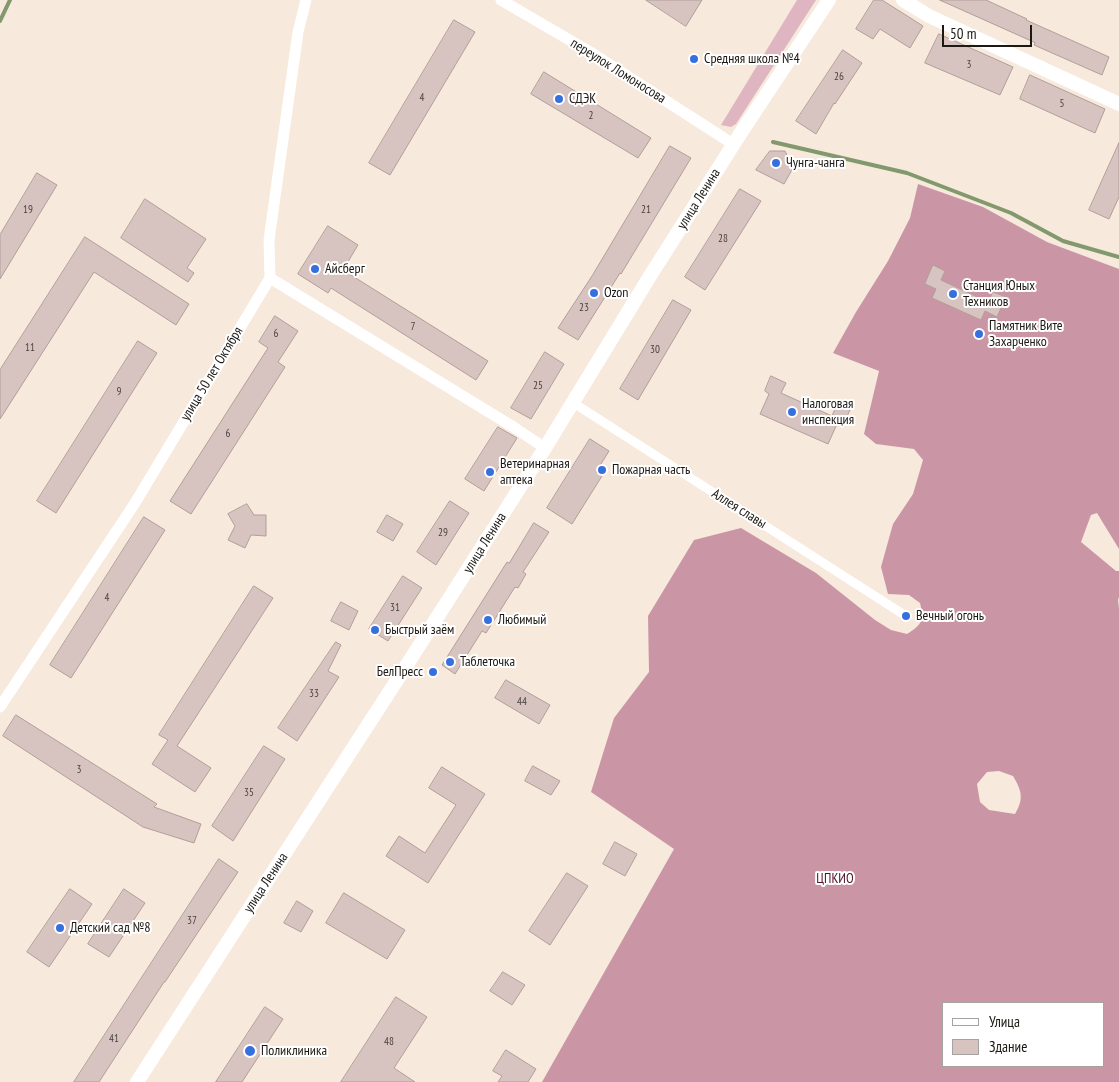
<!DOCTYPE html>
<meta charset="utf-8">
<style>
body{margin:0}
#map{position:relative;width:1119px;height:1082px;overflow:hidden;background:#f7e9dc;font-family:"PT Sans Narrow",sans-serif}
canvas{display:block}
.legend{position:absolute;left:942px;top:1002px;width:162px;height:65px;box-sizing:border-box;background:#fff;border:1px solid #a4a3a1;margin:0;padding:6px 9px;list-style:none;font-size:15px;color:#1c1813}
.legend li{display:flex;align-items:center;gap:10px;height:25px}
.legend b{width:25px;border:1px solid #a4a3a1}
.scale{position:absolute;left:942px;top:25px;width:90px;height:22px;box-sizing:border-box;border:2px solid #1c1813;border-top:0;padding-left:6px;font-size:15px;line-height:18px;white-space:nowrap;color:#1c1813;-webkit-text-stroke:4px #fff;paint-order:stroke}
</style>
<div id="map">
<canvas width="1119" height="1082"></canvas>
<ul class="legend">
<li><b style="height:6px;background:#fff"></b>Улица</li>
<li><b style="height:14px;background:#d7c3bf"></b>Здание</li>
</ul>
<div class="scale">50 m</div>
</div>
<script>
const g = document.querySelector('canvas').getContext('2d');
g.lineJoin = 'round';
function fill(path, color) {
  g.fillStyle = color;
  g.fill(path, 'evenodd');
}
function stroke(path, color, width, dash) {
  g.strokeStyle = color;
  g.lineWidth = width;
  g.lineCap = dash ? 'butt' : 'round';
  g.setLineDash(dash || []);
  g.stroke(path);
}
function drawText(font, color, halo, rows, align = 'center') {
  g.font = font + ' "PT Sans Narrow",sans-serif';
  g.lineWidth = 4;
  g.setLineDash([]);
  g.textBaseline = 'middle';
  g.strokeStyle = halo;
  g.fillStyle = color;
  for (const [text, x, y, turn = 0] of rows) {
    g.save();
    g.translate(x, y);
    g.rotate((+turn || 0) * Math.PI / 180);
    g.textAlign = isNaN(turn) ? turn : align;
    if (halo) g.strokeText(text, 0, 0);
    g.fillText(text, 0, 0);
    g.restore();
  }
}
fill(new Path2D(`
 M797 0H816L736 124 731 127 721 125Z`), '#deb5c1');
fill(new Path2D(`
 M918 184 983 207 1047 242 1119 269V549L1097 513 1091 515 1081 542 1116 571H1119V597L1118 600 1119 609V1082H542L674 849 591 792 614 718 649 672 648 616 694 540 741 528 816 573 875 620 891 630 907 634C923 624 924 620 920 603L909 595 888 594 881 567 893 524 913 494 923 460 914 449 876 444 864 434 879 371 833 353 856 312 888 261 910 218ZM999 771 1013 776C1022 791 1024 799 1015 814L989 810 980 802 977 784 987 772ZM943 1003H1103V1066H943Z`), '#ca96a5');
stroke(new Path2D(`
 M0 21 10 0
 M773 142 907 173 1011 213 1063 241 1119 257`), '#82986d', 4);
const building = new Path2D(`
 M646 0H702L686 26Z
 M874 0H882L923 26 910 48 880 29 873 39 856 29Z
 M940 0H986L1027 19 1026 20 1109 57 1102 75 1034 45 1035 43Z
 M454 20 475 32 390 175 369 163Z
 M939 34 1013 67 1000 95 925 63Z
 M843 50 862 63 835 104 834 103 816 134 796 121Z
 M544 72 651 138 638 158 531 94Z
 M1030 75 1105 109 1095 133 1020 99Z
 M1119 143V197L1109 219 1089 210Z
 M670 146 691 158 621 274 620 273 578 340 558 328 592 276Z
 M770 151H785L793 168 784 184 756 170Z
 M37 173 57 185 0 279V235Z
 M740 189 761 201 705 290 685 277Z
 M145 199 206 239 187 268 194 273 188 282 121 238Z
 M328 226 358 245 343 270 488 361 476 380 331 288 328 293 298 274Z
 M85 237 189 304 176 325 94 272 0 419V370Z
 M933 265 945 271 941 280 988 302 993 292 1006 297 997 317 985 311 981 320 932 298 936 289 925 284Z
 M673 300 691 310 638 400 620 389Z
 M275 316 298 331 278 362 285 367 191 514 170 501 268 348 259 342Z
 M138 341 157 353 56 513 37 501Z
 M545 352 564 364 531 419 511 408Z
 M771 376 786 383 781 393 832 416 837 404 850 410 842 427 837 424 828 444 760 414 769 394 765 391Z
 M498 427 517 438 484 491 465 479Z
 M590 439 609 451 596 472 602 476 572 524 547 508Z
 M450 501 469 513 436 565 417 552Z
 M247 504 254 515H266V536L251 535 245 548 228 540 235 526 228 514Z
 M387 515 403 524 393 541 377 532Z
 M144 517 165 530 71 678 50 665Z
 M534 523 549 532 523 572 526 574 518 588 515 587 486 633 482 631 455 674 442 665 507 562 509 563Z
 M403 576 422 588 388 641 369 629Z
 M254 586 273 598 177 746 211 768 195 792 152 764 168 740 159 735Z
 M341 602 358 611 349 630 331 621Z
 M336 642 341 645 328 671 339 677 297 741 278 728Z
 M506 680 550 705 539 724 495 698Z
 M16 715 157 804 154 807 201 824 194 843 143 827 3 736Z
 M264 746 285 759 233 841 212 826Z
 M533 766 560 781 551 795 525 781Z
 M442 767 485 794 428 883 386 856 399 836 425 853 456 805 429 788Z
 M615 842 637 854 625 876 603 864Z
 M219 859 238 872 165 982H164L99 1082H74Z
 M567 873 588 886 550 945 529 931Z
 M70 889 92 904 49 967 27 952Z
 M124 889 145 903 109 957 88 944Z
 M344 893 405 930 387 959 326 923Z
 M297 901 313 911 301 932 284 923Z
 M503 972 525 985 512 1005 490 991Z
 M396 997 427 1017 394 1068 415 1082H341Z
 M265 1007 283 1019 242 1082H216Z
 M506 1050 536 1069 528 1082H498L502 1076 493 1071Z`);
fill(building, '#d7c3bf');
stroke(building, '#b19e9a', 1);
stroke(new Path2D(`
 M572 402 906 616`), '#fff', 9);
stroke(new Path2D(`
 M501 0 590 52 733 144
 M270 278 515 428 545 448
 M0 707 135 503 270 278 269 240 298 32 306 0`), '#fff', 11);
stroke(new Path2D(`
 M903 0 929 16 1119 104
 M137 1082 410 660 545 448 650 276 742 131 829 0`), '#fff', 14);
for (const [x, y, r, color] of [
 [694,59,5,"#366fde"],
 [559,99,5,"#366fde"],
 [776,163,5,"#366fde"],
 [315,269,5,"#366fde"],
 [594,293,5,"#366fde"],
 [953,294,5,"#366fde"],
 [979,334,5,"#366fde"],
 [792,412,5,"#366fde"],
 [602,470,5,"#366fde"],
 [490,472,5,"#366fde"],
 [906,616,5,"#366fde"],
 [488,620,5,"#366fde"],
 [375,630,5,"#366fde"],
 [450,662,5,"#366fde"],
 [433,672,5,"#366fde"],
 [60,928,5,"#366fde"],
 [250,1051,6,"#366fde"]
]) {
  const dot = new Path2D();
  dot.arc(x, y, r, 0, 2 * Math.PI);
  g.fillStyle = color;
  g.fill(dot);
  stroke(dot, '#fff', 2);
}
drawText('11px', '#4b433e', null, [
 ["3",969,65],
 ["26",839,77],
 ["4",422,98],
 ["5",1062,104],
 ["2",591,116],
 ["19",28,210],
 ["21",646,210],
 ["28",723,239],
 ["23",584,308],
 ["7",413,327],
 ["6",276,334],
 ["11",30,348],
 ["30",655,350],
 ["25",538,386],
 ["9",119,392],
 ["6",228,434],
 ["29",443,533],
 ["4",107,598],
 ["31",395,608],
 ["33",314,694],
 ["44",522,702],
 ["3",79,770],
 ["35",249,793],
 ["37",192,921],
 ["41",114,1039],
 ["48",389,1042]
]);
drawText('14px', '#1c1813', '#fff', [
 ["Средняя школа №4",704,59],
 ["СДЭК",569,99],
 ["Чунга-чанга",786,163],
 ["Айсберг",325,269],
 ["Станция Юных",963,286],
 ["Техников",963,302],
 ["Ozon",604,293],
 ["Памятник Вите",989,326],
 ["Захарченко",989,342],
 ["Налоговая",802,404],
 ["инспекция",802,420],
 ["Ветеринарная",500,464],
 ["аптека",500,480],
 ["Пожарная часть",612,470],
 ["Вечный огонь",916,616],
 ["Любимый",498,620],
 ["Быстрый заём",385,630],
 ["Таблеточка",460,662],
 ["БелПресс",423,672,"right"],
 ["Детский сад №8",70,928],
 ["Поликлиника",261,1051]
], 'left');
drawText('14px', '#1c1813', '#fff', [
 ["переулок Ломоносова",618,71,32],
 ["улица Ленина",699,199,-58],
 ["улица 50 лет Октября",212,374,-59],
 ["Аллея славы",739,509,32],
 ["улица Ленина",485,543,-58],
 ["улица Ленина",266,883,-57]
]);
drawText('14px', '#53142e', '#fff', [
 ["ЦПКИО",835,879]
]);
</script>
